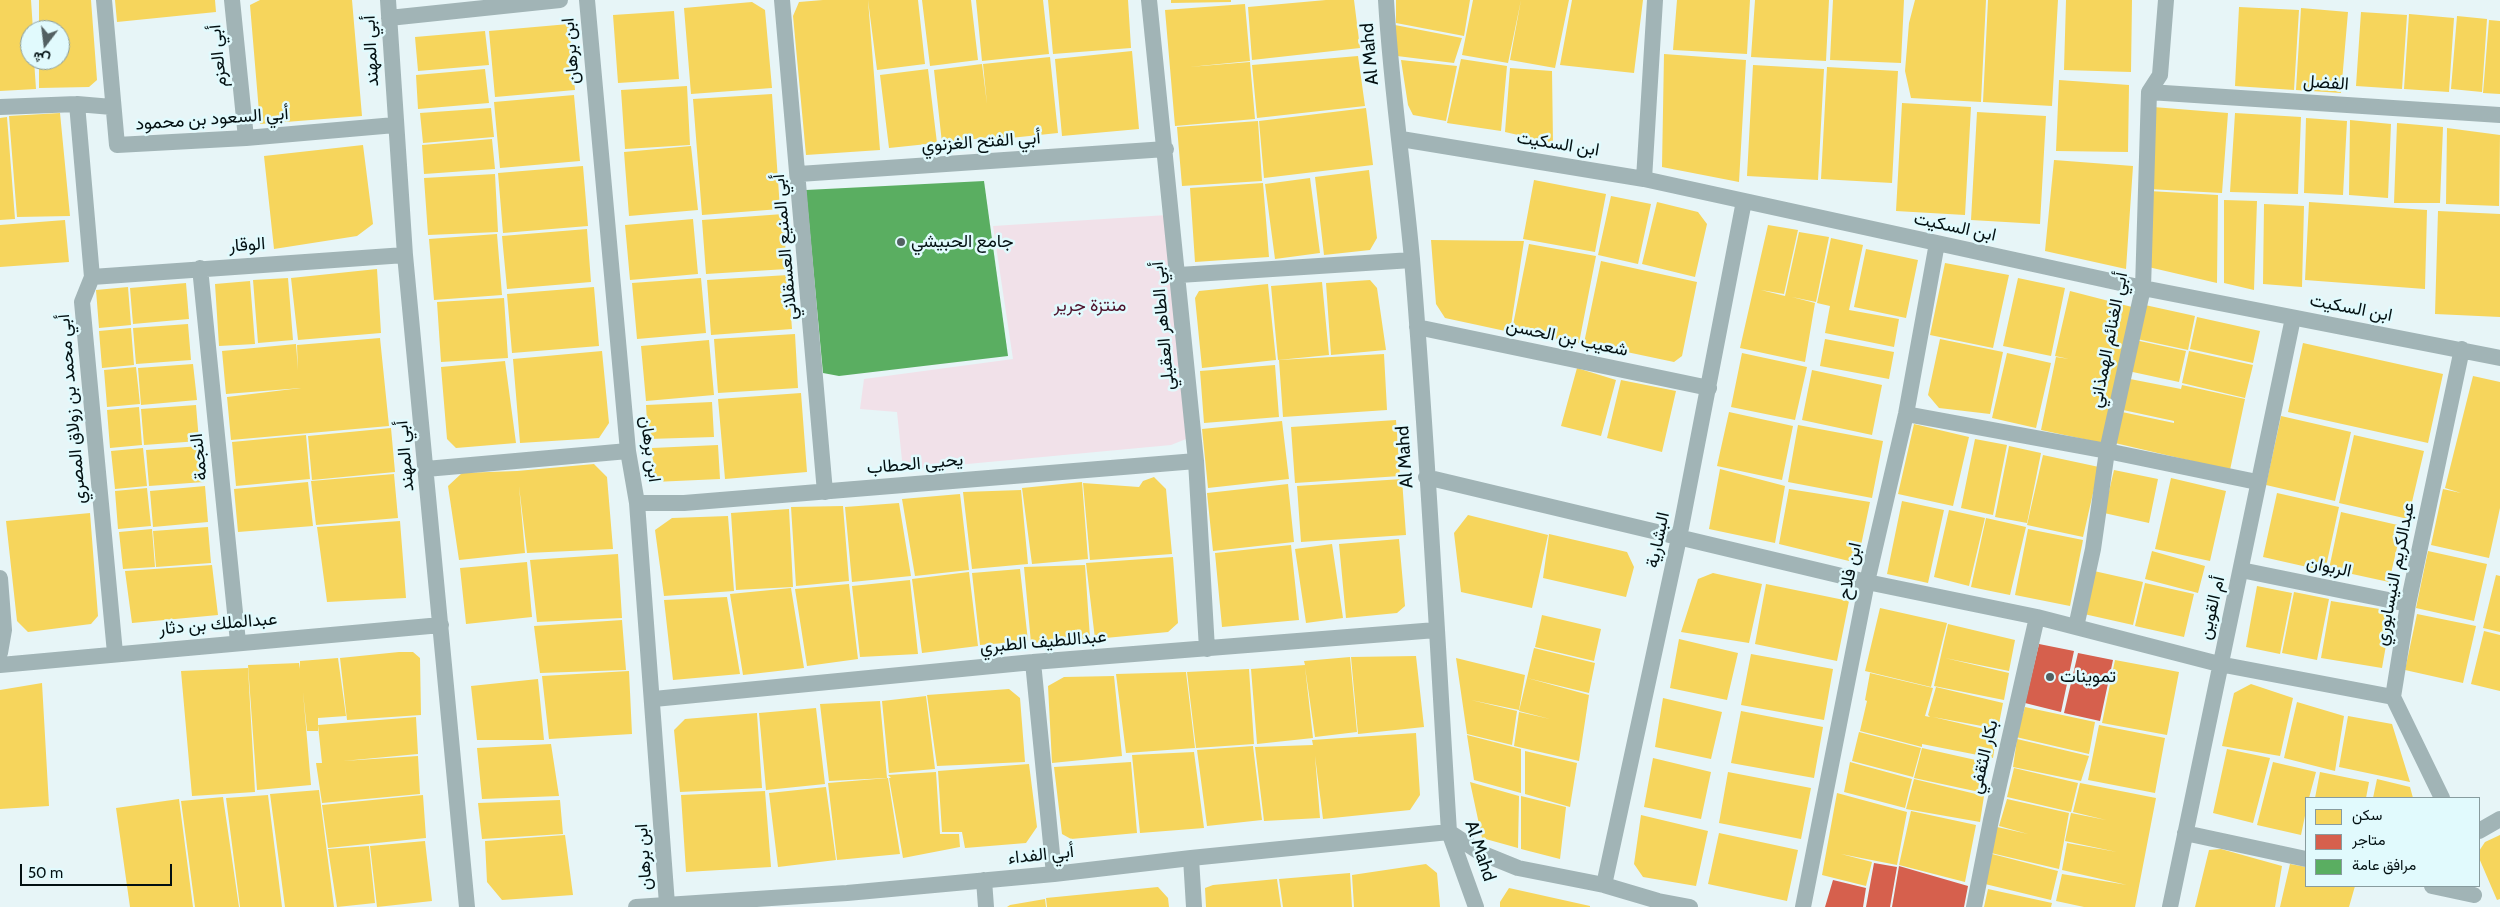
<!DOCTYPE html>
<meta charset="utf-8">
<style>
body{margin:0}
#map{position:relative;width:2500px;height:907px;overflow:hidden;background:#e7f5f7;font-family:Cabin,Vazirmatn,sans-serif}
canvas{display:block}
.legend{position:absolute;left:2305px;top:797px;width:175px;height:90px;box-sizing:border-box;background:#e1fafd;border:1px solid #889c9f;margin:0;padding:6px 9px;list-style:none;font-size:15px;color:#031012}
.legend li{display:flex;align-items:center;gap:10px;height:25px}
.legend b{width:25px;border:1px solid #889c9f}
.north{position:absolute;left:20px;top:20px;width:50px;height:50px;box-sizing:border-box;background:#e1fafd;border:1px solid #889c9f;border-radius:50%;rotate:195deg;font-size:14px;font-weight:700;line-height:20px;text-align:center;color:#031012}
.north::after{content:'';display:block;margin:auto;width:18px;height:22px;background:#536062;clip-path:polygon(50% 0,100% 100%,50% 72%,0 100%)}
.scale{position:absolute;left:20px;top:864px;width:152px;height:22px;box-sizing:border-box;border:2px solid #031012;border-top:0;padding-left:6px;font-size:15px;line-height:18px;white-space:nowrap;color:#031012;-webkit-text-stroke:4px #e1fafd;paint-order:stroke}
</style>
<div id="map">
<canvas width="2500" height="907"></canvas>
<ul class="legend">
<li><b style="height:14px;background:#f6d55c"></b>سكن</li>
<li><b style="height:14px;background:#d6604d"></b>متاجر</li>
<li><b style="height:14px;background:#5aae61"></b>مرافق عامة</li>
</ul>
<div class="north">ش</div>
<div class="scale">50 m</div>
</div>
<script>
const g = document.querySelector('canvas').getContext('2d');
g.lineJoin = 'round';
function fill(path, color) {
  g.fillStyle = color;
  g.fill(path, 'evenodd');
}
function stroke(path, color, width, dash) {
  g.strokeStyle = color;
  g.lineWidth = width;
  g.lineCap = dash ? 'butt' : 'round';
  g.setLineDash(dash || []);
  g.stroke(path);
}
function drawText(font, color, halo, rows, align = 'center') {
  g.font = font + ' Cabin,Vazirmatn,sans-serif';
  g.lineWidth = 5;
  g.setLineDash([]);
  g.textBaseline = 'middle';
  g.strokeStyle = halo;
  g.fillStyle = color;
  for (const [text, x, y, turn = 0] of rows) {
    g.save();
    g.translate(x, y);
    g.rotate((+turn || 0) * Math.PI / 180);
    g.textAlign = isNaN(turn) ? turn : align;
    if (halo) g.strokeText(text, 0, 0);
    g.fillText(text, 0, 0);
    g.restore();
  }
}
fill(new Path2D(`
 M1167 215 1186 439 1171 445 903 470 897 412 860 409 864 379 1013 359 993 226Z`), '#f1e1e9');
fill(new Path2D(`
 M0 0H31L33 30H30V60H34L36 89 0 91Z
 M39 0H91L97 80 89 87 39 88V60H60V30H39Z
 M115 0H215L216 12 117 22Z
 M260 0H352L362 116 260 124 250 5Z
 M823 0H868L880 150 806 155 793 16 799 2Z
 M868 0H918L925 64 877 70Z
 M922 0H971L978 60 930 66Z
 M976 0H1043L1049 54 982 61Z
 M1048 0H1128L1131 48 1053 54Z
 M1171 0H1231V2L1171 3Z
 M1326 0H1354L1360 48 1252 60 1248 7Z
 M1396 0H1470L1464 36 1396 23Z
 M1473 0H1521L1508 63 1462 55Z
 M1521 0H1569L1555 68 1510 60Z
 M1572 0H1643L1634 73 1560 65Z
 M1677 0H1750L1747 54 1673 50Z
 M1755 0H1829L1826 61 1751 57Z
 M1833 0H1904L1901 63 1830 60Z
 M1915 0H1986L1981 102 1911 98 1905 71 1909 23Z
 M1988 0H2058L2052 106 1983 102Z
 M2066 0H2132L2131 72 2064 70Z
 M752 2 765 10 772 88 691 94 684 8Z
 M1245 4 1250 61 1189 67 1250 62 1255 119 1175 126 1165 10Z
 M2239 7 2299 10 2294 90 2235 86Z
 M2301 8 2348 12 2341 93 2296 90Z
 M674 11 679 79 618 83 613 15Z
 M2361 12 2407 15 2402 89 2356 86Z
 M2409 14 2454 18 2449 92 2404 89Z
 M2457 16 2487 19 2482 92 2451 89Z
 M2489 20 2500 21V94L2483 93Z
 M569 24 575 90 495 97 489 31Z
 M1395 25 1462 38 1454 63 1397 56Z
 M485 31 489 65 418 71 415 37Z
 M1132 51 1139 129 1062 136 1055 59Z
 M1664 54 1746 60 1739 182 1662 167Z
 M1358 56 1365 106 1257 118 1252 65Z
 M1050 57 1058 133 991 140V137L942 143 934 70 982 64 987 104 983 64Z
 M1461 59 1507 66 1501 131 1447 123Z
 M1401 60 1457 66 1446 121 1413 115 1408 105Z
 M1753 65 1824 69 1818 180 1747 176Z
 M1827 67 1898 71 1892 183 1821 179Z
 M1510 68 1552 71 1553 143 1505 132Z
 M485 69 489 103 418 109 416 75Z
 M928 69 937 143 889 148 880 75Z
 M2059 80 2129 85 2128 152 2056 151Z
 M687 86 690 145 625 149 621 90Z
 M772 94 780 209 702 215 693 99Z
 M574 95 580 161 500 168 494 102Z
 M1902 103 1971 107 1965 215 1896 211Z
 M2153 107 2228 113 2222 193 2148 189Z
 M491 108 494 137 423 143 420 113Z
 M1366 108 1373 165 1264 178 1259 121Z
 M1977 112 2046 116 2040 224 1971 220Z
 M60 113 70 216 17 217 9 116Z
 M2235 113 2301 117 2298 194 2230 192Z
 M7 117 15 219 0 220V118Z
 M2306 118 2347 121 2343 195 2304 193Z
 M2350 120 2391 124 2388 198 2349 195Z
 M1258 121 1262 181 1182 186 1177 127Z
 M2397 123 2443 127 2440 203H2394Z
 M2447 128 2500 135 2499 206 2446 204Z
 M492 139 495 169 424 174 422 145Z
 M363 145 373 224 357 236 274 249 264 156Z
 M691 146 698 210 629 216 624 152Z
 M2054 160 2133 166 2126 269 2045 251Z
 M583 166 588 226 503 233 498 173Z
 M1369 170 1377 238 1370 250 1324 255 1315 177Z
 M495 174 498 232 428 235 424 178Z
 M1310 178 1320 253 1275 259 1265 184Z
 M1534 180 1606 194 1595 252 1523 239Z
 M1263 183 1269 257 1195 262 1190 188Z
 M2149 191 2218 195 2217 283 2144 266Z
 M1611 196 1651 204 1638 264 1598 255Z
 M2224 200 2257 201 2254 290 2224 283Z
 M1657 202 1698 212 1707 224 1695 277 1642 264Z
 M2309 202 2427 210 2425 289 2305 280Z
 M2264 204 2304 206 2302 287 2263 284Z
 M2438 211 2500 214V317L2435 314Z
 M783 214 787 269 706 274 702 220Z
 M693 219 698 274 630 280 625 225Z
 M65 220 69 262 0 267V225Z
 M1768 225 1798 230 1784 294 1761 290 1785 296 1799 232 1829 237 1816 302 1792 297 1815 303 1805 362 1740 348Z
 M587 229 591 282 507 289 502 236Z
 M497 234 502 295 434 300 429 239Z
 M1831 238 1863 245 1849 310 1899 319 1894 347 1825 333 1830 306 1817 303Z
 M1431 240 1524 241 1510 332 1445 318 1436 304Z
 M1529 244 1596 256 1579 343 1512 330Z
 M1866 249 1918 260 1906 318 1854 307Z
 M1601 261 1697 282 1682 356 1674 362 1584 343Z
 M1945 263 2009 275 1993 348 1930 335Z
 M377 269 381 333 298 340 291 278Z
 M788 275 792 329 711 335 707 280Z
 M288 278 293 340 258 343 253 280Z
 M701 278 706 333 637 339 632 283Z
 M2018 278 2065 288 2051 356 2003 346Z
 M1370 280 1377 288 1386 350 1331 355 1326 283Z
 M250 281 255 344 219 346 215 284Z
 M1322 282 1329 355 1278 360 1271 286Z
 M186 283 189 319 133 324 130 288Z
 M1268 284 1276 360 1202 368 1195 298 1199 291Z
 M128 287 131 325 99 328 96 290Z
 M594 287 599 346 512 353 507 294Z
 M2070 291 2132 307 2102 443 2041 430 2056 357 2069 359 2055 356Z
 M504 298 508 358 441 362 437 302Z
 M2145 305 2195 316 2188 350 2137 339Z
 M2197 317 2260 331 2253 363 2190 349Z
 M188 324 191 360 136 364 133 328Z
 M131 328 134 365 102 368 99 331Z
 M795 334 798 388 718 393 714 339Z
 M380 338 389 426 231 440 227 397 301 388 226 394 222 351 296 344 298 370 297 345Z
 M1825 339 1894 352 1889 379 1820 366Z
 M1940 339 2003 352 1990 414 1939 408 1928 395Z
 M709 340 714 395 646 401 641 346Z
 M2135 340 2186 351 2179 382 2128 371Z
 M2303 343 2443 374 2428 443 2288 412Z
 M602 351 609 423 599 438 520 443 513 359Z
 M2189 351 2253 365 2245 398 2182 383Z
 M1742 353 1807 367 1795 420 1731 407Z
 M2007 353 2051 363 2036 428 1992 418Z
 M1384 354 1387 410 1283 417 1279 360Z
 M505 361 516 443 456 448 447 439 441 367Z
 M193 364 197 400 141 405 138 368Z
 M1275 365 1279 417 1204 423 1200 371Z
 M136 367 140 404 107 407 104 370Z
 M1577 368 1616 380 1601 436 1561 426Z
 M1812 370 1882 385 1872 435 1802 420Z
 M2473 376 2500 382V508L2489 558 2431 545 2443 489 2461 493 2445 488Z
 M2130 379 2181 389 2182 385 2245 399 2230 470 2115 443 2122 412 2174 423V421L2123 410Z
 M1621 380 1676 391 1662 452 1607 438Z
 M801 393 807 472 725 479 718 399Z
 M712 402 714 437 648 439 646 405Z
 M196 405 199 441 144 445 141 409Z
 M139 407 142 445 110 448 107 410Z
 M1729 412 1793 426 1782 480 1717 466Z
 M2281 416 2351 432 2335 501 2266 485Z
 M1396 420 1400 476 1295 483 1291 427Z
 M1282 421 1289 479 1208 488 1202 429Z
 M1914 424 1969 437 1953 506 1898 494Z
 M1798 425 1883 441 1872 498 1788 482Z
 M391 428 395 472 312 480 308 436Z
 M306 435 310 479 236 486 232 442Z
 M2354 435 2424 451 2408 519 2339 503Z
 M1975 439 2007 445 1993 515 1961 508Z
 M718 445 720 479 654 482 652 448Z
 M201 446 204 482 149 486 146 450Z
 M2009 446 2041 453 2027 523 1995 517Z
 M143 448 147 486 115 489 111 451Z
 M2043 455 2099 467 2083 537 2027 525Z
 M594 464 607 477 613 549 527 553 519 486 525 553 459 560 448 486 462 473 517 471Z
 M1720 469 1785 486 1775 543 1709 529Z
 M2114 470 2158 479 2149 523 2104 513Z
 M394 474 398 518 316 525 311 481Z
 M1154 477 1166 489 1172 554 1090 560 1083 483 1139 487 1143 481Z
 M2171 478 2226 491 2210 561 2155 549Z
 M1402 479 1406 535 1301 542 1297 486Z
 M308 482 313 526 238 532 234 489Z
 M1082 482 1088 559 1032 564 1022 488Z
 M1288 484 1294 542 1213 551 1207 493Z
 M205 486 208 522 153 527 150 491Z
 M147 488 151 526 118 529 115 491Z
 M1789 489 1870 502 1859 555 1849 561 1779 544Z
 M1021 490 1028 564 972 569 963 492Z
 M2277 493 2339 507 2325 571 2263 557Z
 M960 494 969 570 915 576 902 499Z
 M1902 501 1944 510 1928 583 1887 574Z
 M899 503 911 576 852 582 845 507Z
 M843 506 849 581 796 586 791 507Z
 M789 509 793 587 736 590 731 513Z
 M1949 510 1985 518 1969 586 1934 577Z
 M2341 512 2402 526 2389 582 2329 569Z
 M90 513 98 616 91 624 28 632 17 621 6 521Z
 M1468 515 1548 535 1532 608 1461 592 1454 533Z
 M728 516 734 591 664 596 655 530 672 518Z
 M1986 518 2026 527 2010 595 1971 587Z
 M400 521 406 598 327 602 317 527Z
 M208 527 211 563 156 567 153 531Z
 M152 529 155 567 123 569 119 532Z
 M2028 529 2083 540 2070 606 2015 595Z
 M1549 534 1627 552 1634 567 1626 597 1543 578Z
 M1399 539 1405 606 1397 613 1346 618 1339 544Z
 M1332 544 1343 618 1306 623 1295 549Z
 M1291 545 1299 620 1222 627 1215 553Z
 M2152 551 2205 566 2198 593 2145 579Z
 M2428 551 2487 564 2474 621 2416 608Z
 M618 554 622 618 537 622 530 560Z
 M1173 557 1178 623 1168 632 1095 639 1086 563Z
 M527 562 532 617 466 624 460 568Z
 M212 565 218 615 132 623 125 571Z
 M1085 565 1090 638 1031 643 1024 567Z
 M1020 569 1028 641 980 645 972 573Z
 M2094 571 2143 582 2133 625 2084 614Z
 M969 572 978 646 922 653 912 579Z
 M1713 573 1762 584 1749 643 1681 632 1698 579Z
 M2496 575 2500 576V632L2483 628Z
 M910 580 918 654 860 657 852 586Z
 M2145 583 2194 594 2184 637 2135 626Z
 M849 584 858 659 807 666 795 589Z
 M1766 584 1849 601 1837 661 1755 644Z
 M2257 586 2292 593 2280 654 2246 647Z
 M791 588 804 668 743 675 730 594Z
 M2294 592 2329 599 2317 660 2282 653Z
 M727 597 740 674 673 680 664 600Z
 M2331 601 2392 611 2382 668 2321 658Z
 M1880 608 1947 623 1931 687 1865 671Z
 M2417 614 2476 626 2463 683 2405 670Z
 M1542 615 1601 629 1594 661 1535 647Z
 M622 620 626 670 540 673 534 626Z
 M1948 624 2015 640 2009 671 1945 658 2009 673 2004 700 1934 686Z
 M2484 631 2500 635V691L2471 684Z
 M1679 639 1738 653 1727 700 1670 688Z
 M1534 648 1595 663 1589 693 1527 678Z
 M399 652H413L420 658 421 715 347 720 340 658Z
 M1751 654 1833 669 1824 720 1741 705Z
 M1416 656 1424 727 1358 734 1351 657Z
 M1350 657 1357 732 1315 737 1305 667 1313 738 1257 744 1251 669 1305 665 1304 661Z
 M338 658 346 716 318 718V731H307L303 692 311 785 257 790 248 665 299 663 300 669V661Z
 M1456 658 1525 675 1519 710 1471 700 1517 711 1512 745 1467 734Z
 M2115 660 2179 672 2167 735 2102 723Z
 M248 668 255 792 192 796 181 671Z
 M1249 669 1254 744 1196 748 1187 672Z
 M629 671 632 734 549 739 542 676Z
 M1186 672 1195 748 1126 753 1116 674Z
 M1870 673 1933 688 1925 716 1930 717 1928 715 1936 687 2003 703 1998 729 1933 717 1997 732 1993 758 1922 744V747L1860 731 1867 701 1865 700Z
 M1114 676 1122 756 1052 763 1048 686 1064 677Z
 M1527 678 1589 695 1579 761 1514 746 1519 712 1550 719 1519 711Z
 M538 679 544 740H477L471 686Z
 M42 683 49 806 0 809V690Z
 M2251 684 2293 698 2280 756 2222 746 2234 693Z
 M1009 689 1020 698 1025 762 937 766 927 695Z
 M926 696 935 769 889 773 882 701Z
 M1663 698 1722 712 1711 759 1655 747Z
 M880 701 887 778 829 781 820 704Z
 M2297 702 2344 716 2335 771 2284 758Z
 M2025 707 2095 722 2089 754 2016 737Z
 M816 708 825 784 766 790 759 713Z
 M1741 711 1823 727 1814 778 1731 763Z
 M757 713 762 788 680 792 674 730 685 719Z
 M2348 716 2392 724 2410 782 2339 767Z
 M416 717 418 754 343 761 418 756 420 794 322 803 316 763H322L318 725Z
 M2099 725 2165 738 2155 793 2088 780Z
 M1859 732 1921 748 1913 777 1852 761Z
 M1416 733 1420 795 1410 810 1323 819 1315 756 1320 818 1264 821 1255 747 1313 745 1312 740Z
 M1467 735 1521 749V793L1474 780Z
 M2017 739 2089 756 2081 781 2013 767Z
 M551 744 559 796 482 799 477 748Z
 M1253 746 1262 820 1207 826 1197 750Z
 M1922 748 1989 763 1984 793 1914 778Z
 M2227 749 2270 758 2253 823 2213 813Z
 M1525 751 1577 763 1570 807 1525 794Z
 M1194 752 1204 828 1140 833 1132 755Z
 M1653 758 1711 772 1701 819 1644 807Z
 M1131 762 1137 833 1071 839 1062 834 1054 767Z
 M1850 762 1912 779 1905 808 1844 792Z
 M2273 762 2316 772 2309 798H2306V811L2301 835 2257 825Z
 M1029 764 1037 827 1026 843 965 848 962 832H942L938 771Z
 M2014 768 2078 783 2071 812 2007 797Z
 M936 772 940 834H959L960 847 903 858 889 778H891L888 775Z
 M1728 772 1811 788 1801 839 1719 823Z
 M2320 772 2369 782 2366 798H2315Z
 M888 778 900 854 837 860 828 783Z
 M1914 779 1984 796 1980 822 1906 809Z
 M2377 779 2410 787 2413 798H2373Z
 M1470 782 1519 796 1518 848 1482 838Z
 M2080 783 2156 798 2135 907H2084L2056 901 2062 874 2127 885 2062 870 2067 843 2117 852 2065 841 2071 813 2106 820 2073 812Z
 M826 787 836 860 778 867 769 793Z
 M319 790 334 907H285L270 794Z
 M765 791 771 867 686 872 681 795Z
 M1837 793 1907 812 1897 865 1841 854 1872 862 1866 886 1822 875Z
 M268 795 282 907H240L226 798Z
 M423 795 426 838 328 848 322 805Z
 M1521 796 1566 807 1560 859 1521 849Z
 M223 797 239 907H195L181 801Z
 M179 799 193 907H130L116 808Z
 M2007 799 2069 813 2059 869 1991 853 1997 827 2028 834 1999 826Z
 M560 800 563 834 482 839 478 803Z
 M1911 811 1976 825 1965 882 1899 865Z
 M1641 815 1708 831 1696 886 1643 877 1634 864Z
 M1719 833 1798 850 1787 901 1708 884Z
 M565 835 573 895 502 900 487 882 485 841Z
 M2500 835V899L2497 900 2479 858V851L2485 842Z
 M425 841 432 901 377 907 370 846Z
 M369 846 375 903 337 907 328 849Z
 M2221 849 2282 866 2275 907H2195L2209 850Z
 M1992 854 2058 871 2051 900 1985 884Z
 M1426 864 1437 873 1440 907H1354L1352 875Z
 M2290 864 2306 867V886H2355L2349 907H2280Z
 M1350 873 1352 907H1283L1279 879Z
 M1277 879 1281 907H1206L1205 888 1213 885Z
 M1158 887 1168 898 1169 907H1047L1046 898Z
 M1509 888 1590 906V907H1500V902Z
 M1988 889 2052 903 2051 907H1984Z
 M1045 899 1046 907H1007L1010 905Z`), '#f6d55c');
fill(new Path2D(`
 M2039 644 2074 651 2061 712 2025 703Z
 M2078 653 2113 660 2100 721 2064 713Z
 M1874 863 1897 867 1890 907H1866Z
 M1899 866 1968 886 1964 907H1892Z
 M1833 880 1866 888 1863 907H1825Z`), '#d6604d');
fill(new Path2D(`
 M984 181 1008 356 839 376 823 373 806 190Z`), '#5aae61');
stroke(new Path2D(`
 M104 0 117 145 246 138 395 125
 M232 0 246 138
 M388 0 405 255 467 907
 M587 0 628 451 637 503 667 904
 M782 0 825 492
 M1149 0 1196 461 1207 649
 M1386 0C1391 87 1404 172 1412 259 1428 449 1437 641 1449 832L1476 907
 M389 18 560 0
 M2149 92 2500 115
 M77 104 92 277 82 302 115 653
 M0 107 77 104 112 107
 M1401 139 1644 179 2143 288 2500 358
 M799 174 1166 149
 M1644 179 1655 0
 M200 268 238 642
 M1179 275 1412 260
 M92 277 405 255
 M1417 327 1709 388
 M1906 414 2107 451 2257 482
 M426 469 628 451
 M1426 477 1867 582 2037 617 2219 664 2393 697
 M637 503H684L1196 461
 M2241 570 2408 604
 M0 578 4 630 0 653
 M2076 627 2093 549 2107 451 2143 288 2149 92 2160 75 2166 0
 M1033 662 1054 874
 M0 665 441 625
 M654 699 1033 662 1436 630
 M2442 798 2393 697 2408 604 2462 349
 M2479 831 2500 819
 M2185 833 2306 859
 M1191 858 1194 907
 M984 880 986 907
 M1604 885 1679 538 1744 201
 M2432 886 2474 895
 M636 907 847 893 1054 874 1191 858 1449 832 1481 853 1518 868 1604 885 1658 901 1690 907
 M1803 907 1867 582 1906 414 1937 243
 M1974 907 1991 820 2037 617
 M2170 907 2293 318`), '#a1b4b6', 16);
for (const [x, y, r, color] of [
 [901,242,5,"#536062"],
 [2050,677,5,"#536062"]
]) {
  const dot = new Path2D();
  dot.arc(x, y, r, 0, 2 * Math.PI);
  g.fillStyle = color;
  g.fill(dot);
  stroke(dot, '#e1fafd', 2);
}
drawText('18px', '#031012', '#e1fafd', [
 ["أبي المهند",371,51,-93],
 ["ابن برهان",571,51,-95],
 ["Al Mahd",1370,54,-95],
 ["أبي العزم",218,56,-96],
 ["الفضل",2326,83,4],
 ["أبي السعود بن محمود",212,119,-4],
 ["أبي الفتح الغزنوي",981,142,-4],
 ["ابن السكيت",1558,144,9],
 ["ابن السكيت",1955,227,12],
 ["الوقار",247,245,-4],
 ["أبي المنيع العسقلاني",785,247,-95],
 ["ابن السكيت",2351,308,11],
 ["أبي الطاهر العقيلي",1163,326,-95],
 ["شعيب بن الحسن",1567,338,12],
 ["أبي الغنائم الهمذاني",2109,340,-79],
 ["أبي محمد بن زولاق المصري",72,409,-95],
 ["ابن برهان",650,449,82],
 ["أبي المهند",405,456,-95],
 ["النجمة",199,457,-96],
 ["Al Mahd",1405,457,-94],
 ["يحيى الحطاب",915,464,-5],
 ["البشارية",1658,540,-78],
 ["الربوان",2329,567,12],
 ["ابن فلاح",1850,571,-78],
 ["عبدالكريم النيسابوري",2395,574,-79],
 ["أم القوين",2212,608,-77],
 ["عبدالملك بن دثار",218,624,-5],
 ["عبداللطيف الطبري",1043,642,-5],
 ["بكار الثقفي",1984,757,-77],
 ["Al Mahd",1480,851,72],
 ["أبي الفداء",1041,855,-6],
 ["ابن برهان",644,857,-94]
]);
drawText('18px', '#031012', '#e1fafd', [
 ["جامع الحبيشي",911,242],
 ["تموينات",2060,677]
], 'left');
drawText('18px', '#4d112b', '#e1fafd', [
 ["منتزة جرير",1090,306]
]);
</script>
